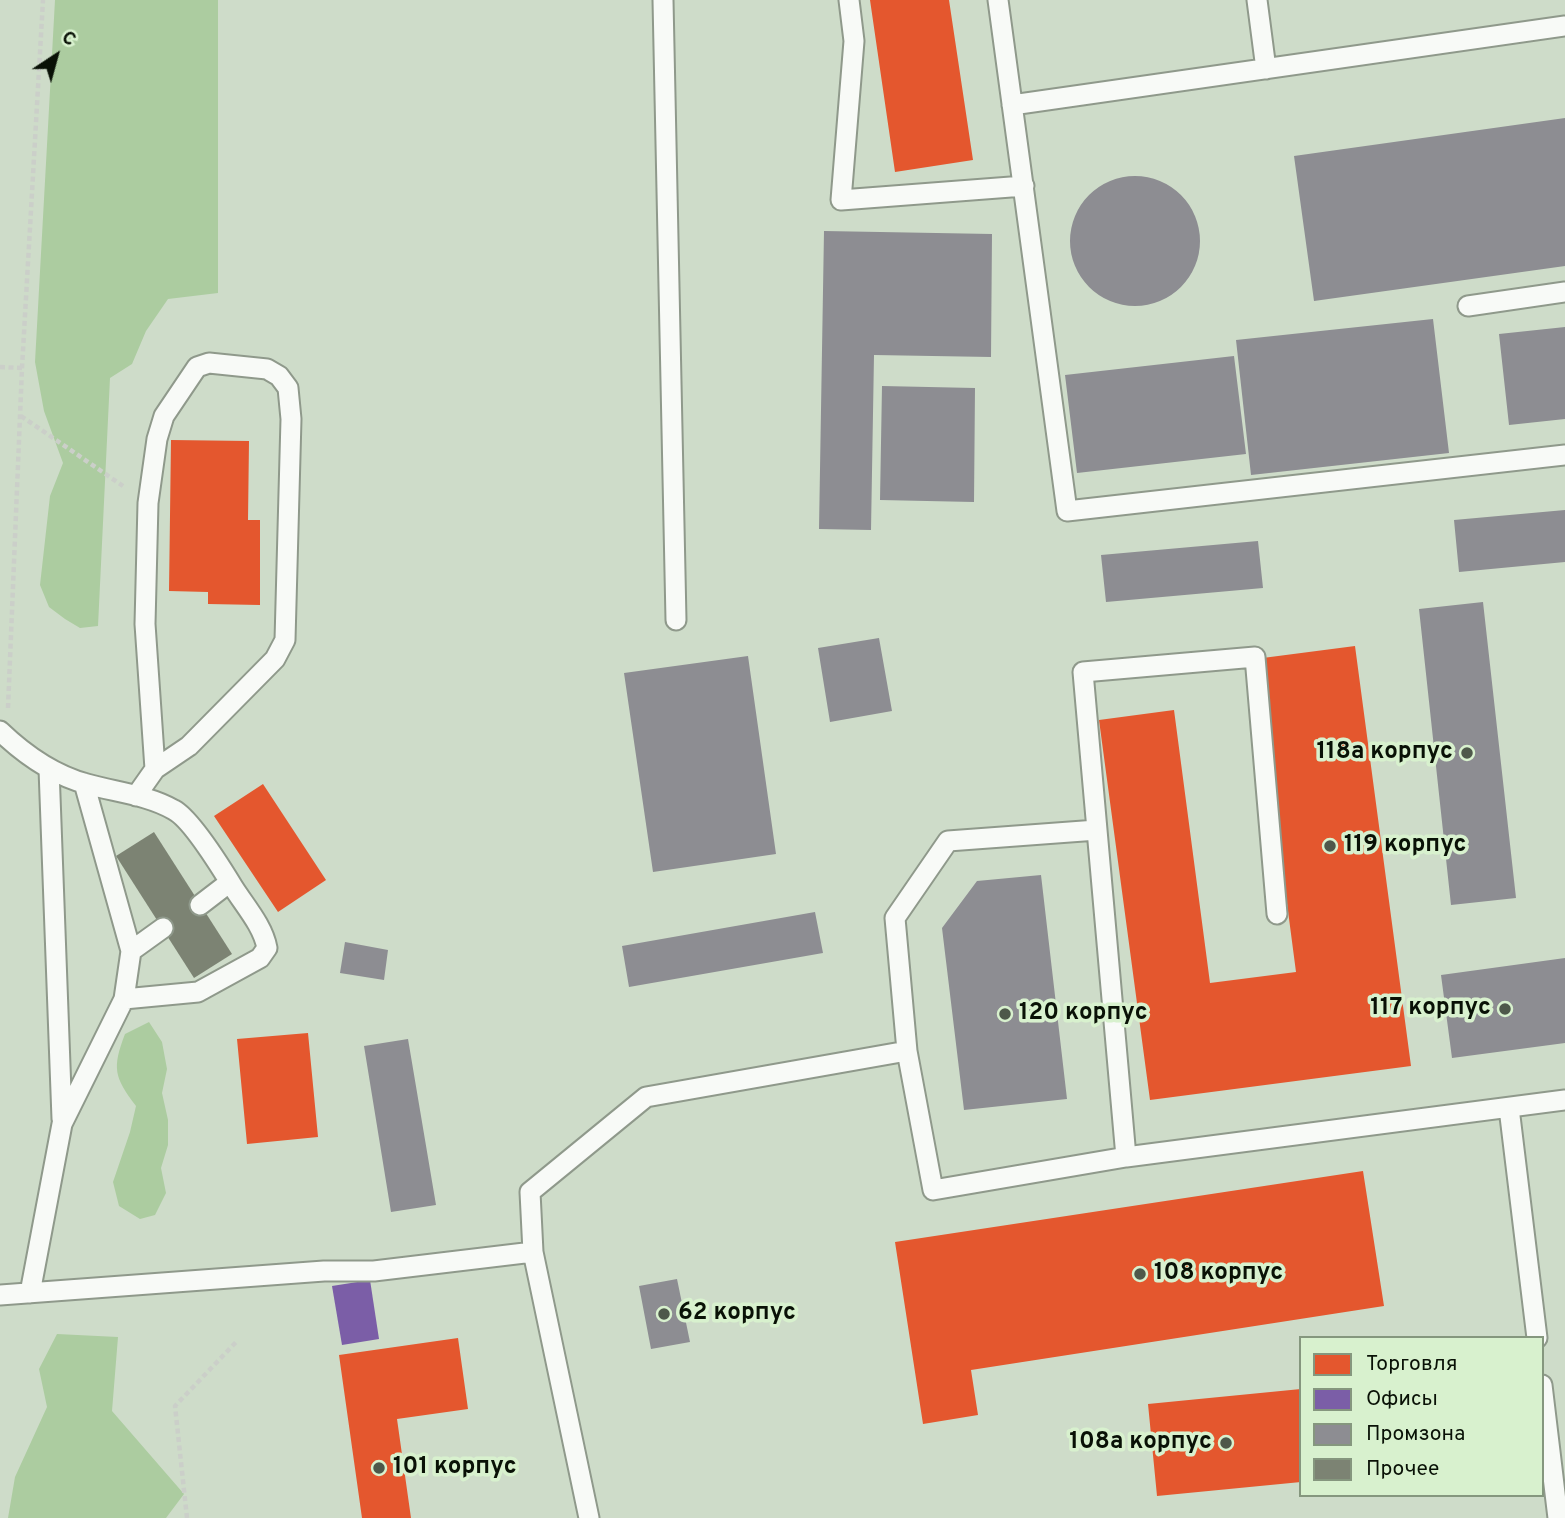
<!DOCTYPE html>
<meta charset="utf-8">
<style>
body{margin:0}
#map{position:relative;width:1565px;height:1518px;overflow:hidden;background:#cedcc9;font-family:Overpass,sans-serif}
canvas{display:block}
.legend{position:absolute;left:1299px;top:1336px;width:245px;height:161px;box-sizing:border-box;background:#d8f1ce;border:2px solid #85977e;margin:0;padding:9px 12px;list-style:none;font-size:21px;color:#091106}
.legend li{display:flex;align-items:center;gap:14px;height:35px}
.legend b{width:35px;border:2px solid #85977e}
.north{position:absolute;left:21px;top:21px;width:70px;height:70px;-webkit-text-stroke:5px #d8f1ce;paint-order:stroke;rotate:36deg;font-size:19px;font-weight:700;line-height:28px;text-align:center;color:#091106}
.north::after{content:'';display:block;margin:auto;width:24px;height:32px;background:#091106;clip-path:polygon(50% 0,100% 100%,50% 72%,0 100%)}
</style>
<div id="map">
<canvas width="1565" height="1518"></canvas>
<ul class="legend">
<li><b style="height:19px;background:#e4572e"></b>Торговля</li>
<li><b style="height:19px;background:#7b5ea7"></b>Офисы</li>
<li><b style="height:19px;background:#8d8d92"></b>Промзона</li>
<li><b style="height:19px;background:#7c8373"></b>Прочее</li>
</ul>
<div class="north">С</div>
</div>
<script>
const g = document.querySelector('canvas').getContext('2d');
g.lineJoin = 'round';
function fill(path, color) {
  g.fillStyle = color;
  g.fill(path, 'evenodd');
}
function stroke(path, color, width, dash) {
  g.strokeStyle = color;
  g.lineWidth = width;
  g.lineCap = dash ? 'butt' : 'round';
  g.setLineDash(dash || []);
  g.stroke(path);
}
function drawText(font, color, halo, rows, align = 'center') {
  g.font = font + ' Overpass,sans-serif';
  g.lineWidth = 7;
  g.setLineDash([]);
  g.textBaseline = 'middle';
  g.strokeStyle = halo;
  g.fillStyle = color;
  for (const [text, x, y, turn = 0] of rows) {
    g.save();
    g.translate(x, y);
    g.rotate((+turn || 0) * Math.PI / 180);
    g.textAlign = isNaN(turn) ? turn : align;
    if (halo) g.strokeText(text, 0, 0);
    g.fillText(text, 0, 0);
    g.restore();
  }
}
fill(new Path2D(`
 M55 0H218V293L168 299 146 331 132 364 110 378 98 626 80 628 65 619 49 607 40 585 50 496 63 463 44 411 35 362Z
 M149 1022 162 1042 167 1069 162 1093 168 1120V1145L161 1168 166 1193 155 1215 140 1219 119 1206 113 1182 130 1132 136 1106C114 1077 112 1068 125 1034Z
 M57 1334 118 1337 112 1411 184 1494 166 1518H8L15 1477 47 1407 39 1369Z`), '#accca0');
fill(new Path2D(`
 M870 0H949L973 160 895 172Z
 M171 440 249 441 248 520H260V605L208 604V592L169 591Z
 M1355 646 1411 1066 1150 1100 1099 720 1174 710 1210 983 1296 972 1255 659Z
 M263 784 326 880 278 912 214 816Z
 M308 1033 318 1137 247 1144 237 1039Z
 M1363 1171 1384 1306 971 1370 978 1415 923 1424 895 1242Z
 M458 1338 468 1409 397 1419 411 1518H362L339 1355Z
 M1301 1389V1482L1157 1496 1148 1404Z`), '#e4572e');
fill(new Path2D(`
 M370 1280 379 1339 342 1345 332 1286Z`), '#7b5ea7');
fill(new Path2D(`
 M1565 118V266L1314 301 1294 156Z
 M1070 241a65 65 0 1 1 130 0a65 65 0 1 1-130 0Z
 M824 231 992 234 991 357 874 355 871 530 819 529Z
 M1433 319 1449 453 1251 475 1236 340Z
 M1565 327V419L1509 425 1499 334Z
 M1234 356 1246 454 1077 473 1065 375Z
 M882 386 975 388 974 502 880 500Z
 M1565 510V562L1459 572 1454 520Z
 M1258 541 1263 588 1106 602 1101 555Z
 M1483 602 1516 898 1451 905 1419 609Z
 M879 638 892 711 830 722 818 648Z
 M748 656 776 854 653 872 624 673Z
 M1041 875 1067 1099 964 1110 942 928 977 881Z
 M815 912 823 953 629 987 622 946Z
 M345 942 388 950 384 980 340 973Z
 M1565 958V1043L1452 1058 1441 975Z
 M408 1039 436 1205 391 1212 364 1046Z
 M677 1279 690 1342 651 1349 639 1286Z`), '#8d8d92');
fill(new Path2D(`
 M154 832 232 954 194 978 116 856Z`), '#7c8373');
const lane = new Path2D(`
 M663 0 676 620
 M849 0 854 41 841 200 1024 186
 M998 0 1067 511 1565 455
 M1257 0 1266 69
 M1012 105 1565 26
 M1468 306 1565 292
 M0 731C24 754 54 775 87 784 115 792 148 795 174 810 191 819 222 869 233 887 245 906 263 926 267 948L260 958 198 992 124 999 62 1124 30 1293
 M49 769 62 1119
 M84 783 131 951
 M136 796 155 769 189 746 275 659 285 640 291 419 288 388 279 376 267 369 209 363 197 367 164 416 157 439 148 503 145 624 155 769
 M200 905 230 882
 M124 999 131 951 163 928
 M907 1051 933 1190 1126 1157 1565 1100
 M1509 1108 1537 1338
 M1126 1157 1083 672 1255 657 1277 914
 M0 1295 324 1271H374L533 1252
 M1542 1385 1558 1518
 M589 1518 533 1252 530 1192 646 1097 907 1051 895 918 948 841 1097 830`);
stroke(lane, '#8f998b', 23);
stroke(new Path2D(`
 M0 367 22 368
 M21 416 123 486
 M8 708 22 368 43 0
 M187 1518 175 1406 238 1340`), '#cbcfc9', 4.5, [5, 3.5]);
stroke(lane, '#f8faf7', 19);
for (const [x, y, r, color] of [
 [1467,753,7,"#4e584a"],
 [1330,846,7,"#4e584a"],
 [1505,1009,7,"#4e584a"],
 [1005,1014,7,"#4e584a"],
 [1140,1274,7,"#4e584a"],
 [664,1314,7,"#4e584a"],
 [1226,1443,7,"#4e584a"],
 [379,1468,7,"#4e584a"]
]) {
  const dot = new Path2D();
  dot.arc(x, y, r, 0, 2 * Math.PI);
  g.fillStyle = color;
  g.fill(dot);
  stroke(dot, '#d8f1ce', 2.5);
}
drawText('bold 24px', '#091106', '#d8f1ce', [
 ["118а корпус",1453,753,"right"],
 ["119 корпус",1344,846],
 ["117 корпус",1491,1009,"right"],
 ["120 корпус",1019,1014],
 ["108 корпус",1154,1274],
 ["62 корпус",678,1314],
 ["108а корпус",1212,1443,"right"],
 ["101 корпус",393,1468]
], 'left');
</script>
